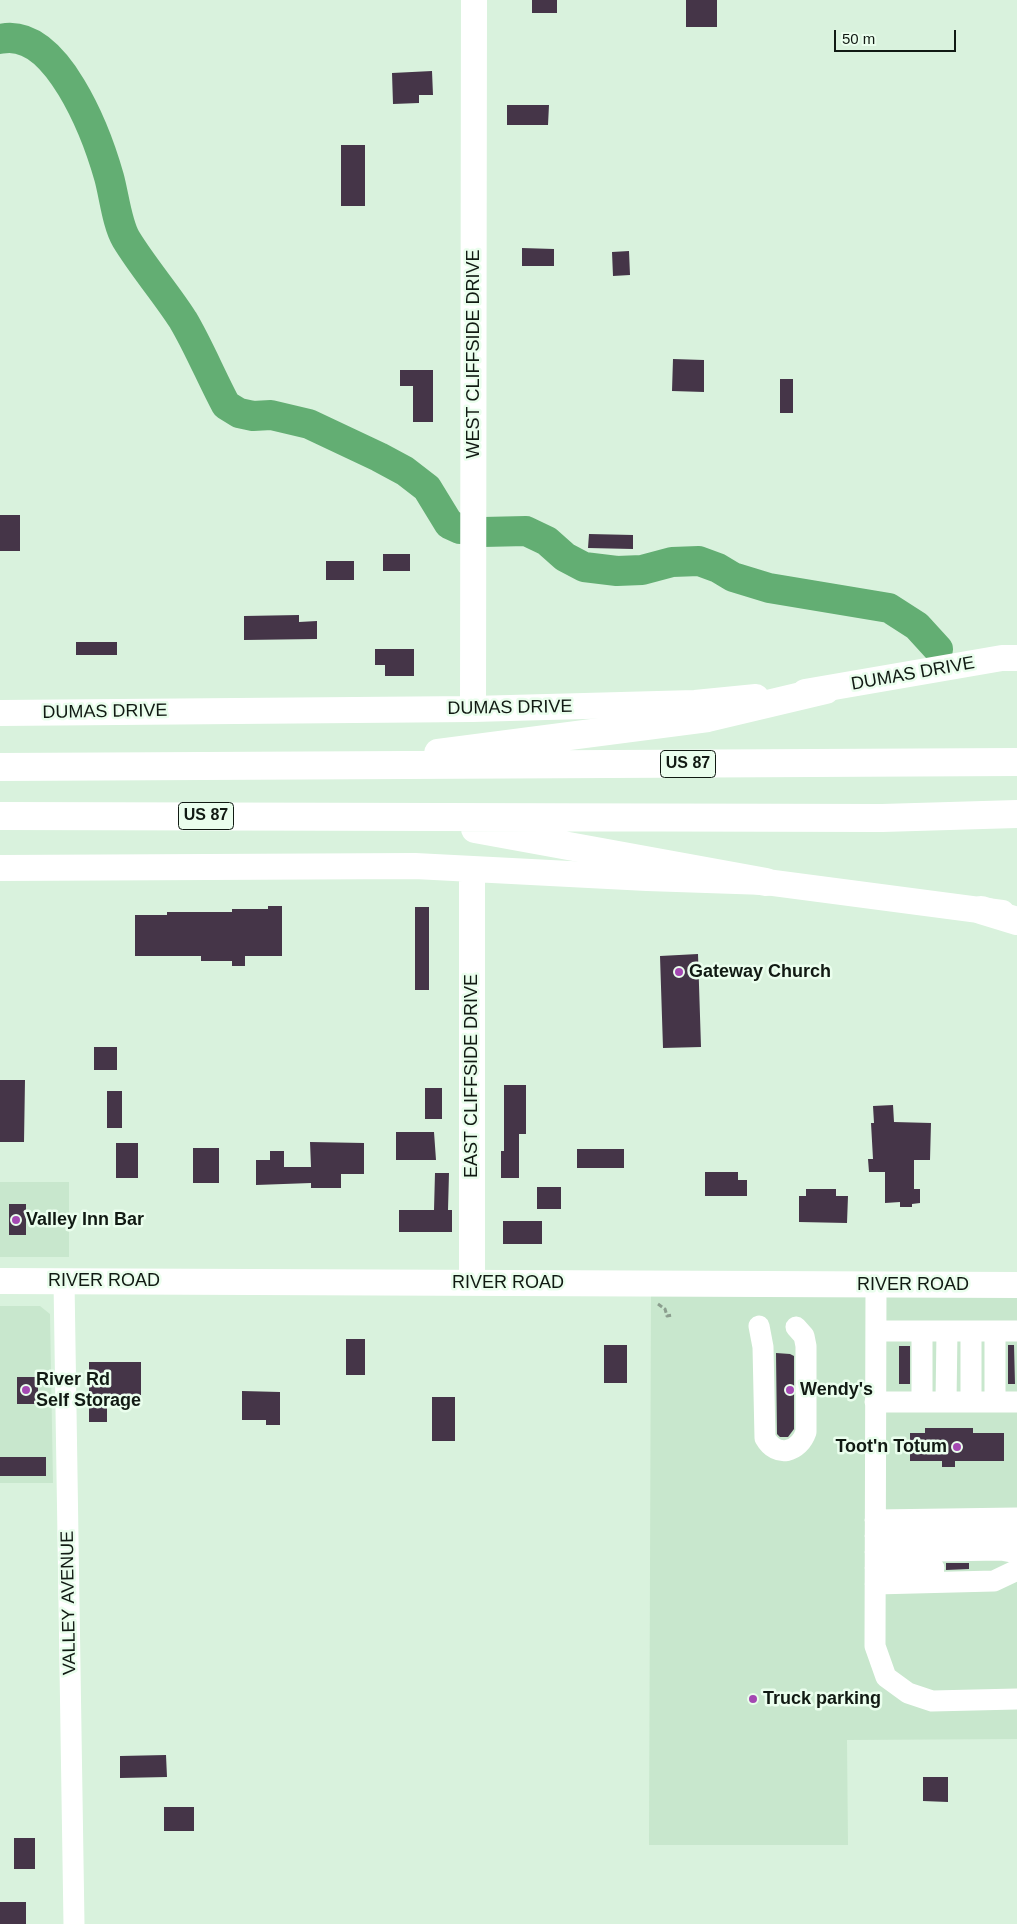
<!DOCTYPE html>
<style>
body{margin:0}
#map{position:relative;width:1017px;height:1924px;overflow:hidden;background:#d9f2dd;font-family:Arial,sans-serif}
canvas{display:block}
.scale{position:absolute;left:834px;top:30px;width:122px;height:22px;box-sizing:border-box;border:2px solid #111a13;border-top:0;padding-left:6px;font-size:15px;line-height:18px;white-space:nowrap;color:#111a13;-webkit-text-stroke:4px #eafeed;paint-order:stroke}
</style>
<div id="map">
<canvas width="1017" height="1924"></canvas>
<div class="scale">50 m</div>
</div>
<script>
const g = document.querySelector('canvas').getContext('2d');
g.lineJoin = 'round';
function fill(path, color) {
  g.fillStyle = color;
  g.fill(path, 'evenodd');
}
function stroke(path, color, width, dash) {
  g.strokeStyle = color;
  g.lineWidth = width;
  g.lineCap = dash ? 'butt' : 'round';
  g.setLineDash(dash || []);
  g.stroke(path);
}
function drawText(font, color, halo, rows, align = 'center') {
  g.font = font + ' Arial,sans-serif';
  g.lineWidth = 5;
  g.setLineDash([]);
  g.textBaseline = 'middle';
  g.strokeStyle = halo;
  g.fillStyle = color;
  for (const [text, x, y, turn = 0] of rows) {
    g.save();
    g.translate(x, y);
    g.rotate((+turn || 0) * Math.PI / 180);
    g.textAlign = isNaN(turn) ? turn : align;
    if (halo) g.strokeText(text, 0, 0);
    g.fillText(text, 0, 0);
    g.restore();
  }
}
fill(new Path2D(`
 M0 1182H69V1257H0Z
 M651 1292 1017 1296V1739L847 1740 848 1845H649Z
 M0 1306H40L50 1314 53 1483H0Z`), '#c8e7cd');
stroke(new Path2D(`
 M0 39C57 26 97 135 109 177 114 195 117 224 126 239 143 267 165 292 183 320 199 347 211 377 226 405L239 413 253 416 271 415 309 424 379 457 405 471 427 488 449 524 460 529
 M483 532 526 531 547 541 565 557 584 567 617 571 642 570 672 562 699 561 718 568 733 577 769 588 889 608 917 626 938 649`), '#63ae73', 30);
fill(new Path2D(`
 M532 0H557V13H532Z
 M686 0H717V27H686Z
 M432 71 433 95H419V103L393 104 392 73Z
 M507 105H549L548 125H507Z
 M341 145H365V206H341Z
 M522 248 554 249V266H522Z
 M629 251 630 275 613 276 612 252Z
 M673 359 704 360V392L672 391Z
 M400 370H433V422H413V386H400Z
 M780 379H793V413H780Z
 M0 515H20V551H0Z
 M589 534 633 535V549L588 548Z
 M383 554H410V571H383Z
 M326 561H354V580H326Z
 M299 615V622L317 621V639L244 640V616Z
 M76 642H117V655H76Z
 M375 649H414V676H385V665H375Z
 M268 906H282V956H245V966H232V961H201V956H135V915H167V912H232V909H268Z
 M415 907H429V990H415Z
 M698 954 701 1047 663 1048 660 956Z
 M94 1047H117V1070H94Z
 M0 1080H25L24 1142H0Z
 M504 1085H526V1134H519V1178H501V1151H504Z
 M425 1088H442V1119H425Z
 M107 1091H122V1128H107Z
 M893 1105 894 1122 931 1123 930 1160H914V1189H920V1203L912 1204V1207H900V1202L885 1203V1172H869L868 1159H873L871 1123H874L873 1106Z
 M396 1132H434L436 1160H396Z
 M310 1142 364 1143V1174H341V1188H311V1183L256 1185V1160H270V1151H284V1167H311Z
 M116 1143H138V1178H116Z
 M193 1148H219V1183H193Z
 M577 1149H624V1168H577Z
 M705 1172H738V1180H747V1196H705Z
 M435 1173H449L448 1210H452V1232H399V1210H434Z
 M537 1187H561V1209H537Z
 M806 1189H836V1196H848L847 1223 799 1222V1196H806Z
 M9 1204H26V1235H9Z
 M503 1221H542V1244H503Z
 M346 1339H365V1375H346Z
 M604 1345H627V1383H604Z
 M1008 1345H1014L1015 1384H1008Z
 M899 1346H910V1384H899Z
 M776 1353 790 1354 794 1356V1429L788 1437H780L777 1434Z
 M89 1362H141V1395H107V1422H89Z
 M17 1377H38V1404H17Z
 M242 1391 280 1392V1425H266V1420H242Z
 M432 1397H455V1441H432Z
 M925 1428H973V1433H1004V1461H955V1467H942V1461H910V1433H925Z
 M0 1457H46V1476H0Z
 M969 1563V1569L946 1570V1563Z
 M166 1755 167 1777 120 1778V1756Z
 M923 1777H948V1802L923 1801Z
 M164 1807H194V1831H164Z
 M14 1838H35V1869H14Z
 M0 1902H26V1924H0Z`), '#453548');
stroke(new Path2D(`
 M658 1304 665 1309 667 1316 673 1315`), '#8b9e8e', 3, [5, 2.5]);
stroke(new Path2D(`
 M64 1281 74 1924
 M876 1285 875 1646 886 1677 908 1693 932 1701 1017 1699
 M759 1326 763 1347 765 1438C777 1459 799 1452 806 1432V1346L804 1336 796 1327
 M876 1331H1017
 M995 1331V1402
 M875 1402H1017
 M922 1402V1331
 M946 1402 947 1331
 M971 1402V1331
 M875 1520 1017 1518
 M875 1536 1017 1535
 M875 1552 1001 1550 1017 1553
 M875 1568H934
 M875 1584 994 1581 1017 1570`), '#fff', 21);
stroke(new Path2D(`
 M805 692 1002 658H1017
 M473 709 474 0
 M0 713 473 709 695 703 756 697
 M0 868 415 866 647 878 766 882 1002 913
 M472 869V1283
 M0 1281 1017 1285`), '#fff', 26);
stroke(new Path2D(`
 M438 753 708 718 826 690
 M0 767 1017 762
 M0 816 882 818 1017 814
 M475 829 766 882
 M981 910 1017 921`), '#fff', 28);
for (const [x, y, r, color] of [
 [679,972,5,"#a448b2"],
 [16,1220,5,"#a448b2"],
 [26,1390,5,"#a448b2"],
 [790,1390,5,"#a448b2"],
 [957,1447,5,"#a448b2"],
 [753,1699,5,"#a448b2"]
]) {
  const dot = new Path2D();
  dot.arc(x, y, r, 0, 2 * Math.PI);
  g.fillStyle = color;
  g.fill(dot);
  stroke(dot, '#eafeed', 2);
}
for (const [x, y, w] of [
 [688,764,55],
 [206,816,55]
]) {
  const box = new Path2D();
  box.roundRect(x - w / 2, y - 13.5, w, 27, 4);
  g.fillStyle = '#eafeed';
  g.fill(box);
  stroke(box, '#111a13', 1);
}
drawText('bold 16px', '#111a13', null, [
 ["US 87",688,764],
 ["US 87",206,816]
]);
drawText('18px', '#111a13', '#eafeed', [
 ["WEST CLIFFSIDE DRIVE",474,354,-90],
 ["DUMAS DRIVE",913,674,-10],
 ["DUMAS DRIVE",510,708,-1],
 ["DUMAS DRIVE",105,712,-1],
 ["EAST CLIFFSIDE DRIVE",472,1076,-90],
 ["RIVER ROAD",104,1281],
 ["RIVER ROAD",508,1283],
 ["RIVER ROAD",913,1285],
 ["VALLEY AVENUE",69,1603,-91]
]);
drawText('bold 18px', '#111a13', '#eafeed', [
 ["Gateway Church",689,972],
 ["Valley Inn Bar",26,1220],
 ["River Rd",36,1380],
 ["Self Storage",36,1401],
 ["Wendy's",800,1390],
 ["Toot'n Totum",947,1447,"right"],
 ["Truck parking",763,1699]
], 'left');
</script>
